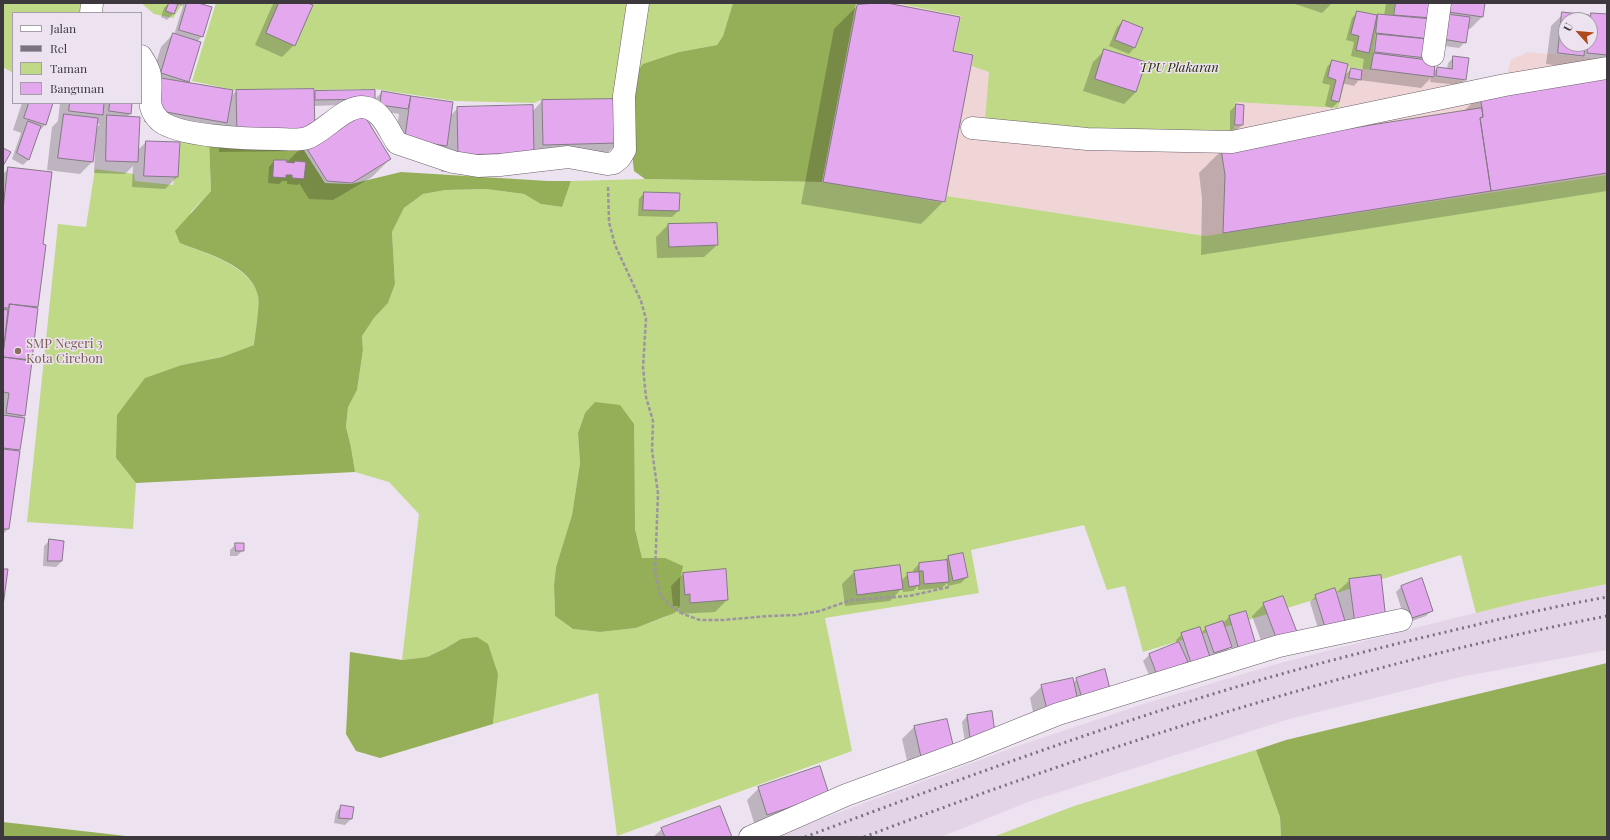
<!DOCTYPE html>
<style>
body{margin:0}
#map{position:relative;width:1610px;height:840px;overflow:hidden;background:#ede2ef;font-family:"Playfair Display",serif}
canvas{display:block}
.frame{position:absolute;inset:0;border:4px solid #3c383d;pointer-events:none}
.legend{position:absolute;left:12px;top:12px;width:130px;height:92px;box-sizing:border-box;background:#ede2ef;border:1px solid #a69ea8;margin:0;padding:5px 7px;list-style:none;font-size:12px;color:#3c383d}
.legend li{display:flex;align-items:center;gap:8px;height:20px}
.legend b{width:20px;border:1px solid #a69ea8}
.north{position:absolute;left:1558px;top:12px;width:40px;height:40px;box-sizing:border-box;background:#ede2ef;border:1px solid #a69ea8;border-radius:50%;rotate:297deg;font-size:11px;font-weight:700;line-height:16px;text-align:center;color:#3c383d}
.north::after{content:'';display:block;margin:auto;width:14px;height:18px;background:#af4b1a;clip-path:polygon(50% 0,100% 100%,50% 72%,0 100%)}
</style>
<div id="map">
<canvas width="1610" height="840"></canvas>
<div class="frame"></div>
<ul class="legend">
<li><b style="height:5px;background:#fff"></b>Jalan</li>
<li><b style="height:5px;background:#7a737b"></b>Rel</li>
<li><b style="height:11px;background:#c0d987"></b>Taman</li>
<li><b style="height:11px;background:#e4a8ee"></b>Bangunan</li>
</ul>
<div class="north">U</div>
</div>
<script>
const g = document.querySelector('canvas').getContext('2d');
g.lineJoin = 'round';
function fill(path, color) {
  g.fillStyle = color;
  g.fill(path, 'evenodd');
}
function stroke(path, color, width, dash) {
  g.strokeStyle = color;
  g.lineWidth = width;
  g.lineCap = dash ? 'butt' : 'round';
  g.setLineDash(dash || []);
  g.stroke(path);
}
function drawText(font, color, halo, rows, align = 'center') {
  g.font = font + ' "Playfair Display",serif';
  g.lineWidth = 3;
  g.setLineDash([]);
  g.textBaseline = 'middle';
  g.strokeStyle = halo;
  g.fillStyle = color;
  for (const [text, x, y, turn = 0] of rows) {
    g.save();
    g.translate(x, y);
    g.rotate((+turn || 0) * Math.PI / 180);
    g.textAlign = isNaN(turn) ? turn : align;
    if (halo) g.strokeText(text, 0, 0);
    g.fillText(text, 0, 0);
    g.restore();
  }
}
fill(new Path2D(`
 M864 3H896L961 16 974 54 1234 134 1235 102 1338 108 1349 67 1473 82 1507 74 1511 60 1528 52 1607 59V175L1205 236 947 196 946 203 822 182 856 4Z`), '#f0d5d6');
fill(new Path2D(`
 M1607 584V650L1460 677 1289 719 1028 802 941 837H773L1015 747 1143 704 1273 665 1442 621 1524 601Z`), '#e4d4e7');
fill(new Path2D(`
 M3 3H96L85 13H13V73L3 67Z
 M141 3H183L173 18 154 14Z
 M216 3H733L723 36 717 45 679 52 618 99 541 100 534 103 455 101 375 89 315 90 314 88 234 90 192 81Z
 M896 3H1395L1393 15 1378 14 1371 70 1349 67 1338 108 1235 102 1234 135 1082 131 985 120 989 72 972 66 974 54 954 51 961 16Z
 M181 139 209 140 211 191 191 212 180 243C204 253 252 266 258 296 260 305 255 334 254 345L222 357 182 365 116 458 136 483 133 529 27 522 58 224 86 227 95 169 134 174 135 181 173 185Z
 M1607 175V584L1524 601 1476 613 1461 555 1143 652 1125 586 1107 590 1084 525 971 550 979 593 825 618 852 751 617 836 598 693 493 724 495 701 461 639 446 648 427 657 402 660 419 514 389 482 355 472 351 447 346 427 348 406 357 390 363 350 362 336 374 318 388 303 395 284 392 232 404 208 423 194 446 190 486 189 524 194 542 204 562 207 571 181 645 179 822 182 945 203 947 196 1205 236ZM585 413 635 529 642 558H665L680 580V606L675 613 636 628 600 632 573 629 555 616 554 585 556 567 572 515 580 463 578 433Z
 M1256 750 1280 817 1281 837H993L1074 806Z`), '#c0d987');
fill(new Path2D(`
 M733 3 856 4 822 182 645 179 634 171 631 145 633 77 643 64 679 52 717 45 723 36Z
 M209 140 300 144 325 183 351 184 401 172 548 181H571L562 207 541 204 524 194 486 189 446 190 423 194 404 208 392 232 395 284 388 303 374 318 362 336 363 350 357 390 348 407 346 427 351 447 355 472 136 483 116 458 117 415 145 378 182 365 222 357 254 345C255 334 260 305 258 296 252 265 205 253 180 243L175 231 211 191Z
 M595 402 620 405 634 424 635 529 642 558H665L683 566 680 580V606L675 613 664 617 636 628 600 632 573 629 555 616 554 585 556 567 572 515 580 463 578 433 585 413Z
 M477 637 488 644 498 674 493 724 380 758 356 751 346 734 350 652 402 660 427 657 446 648 461 639Z
 M1607 663V837H1281L1280 817 1256 750 1286 740Z
 M3 822 126 836V837H3Z`), '#95ae58');
fill(new Path2D(`
 M169 3 177 4 173 14 167 20 161 17 164 8Z
 M178 3H206L204 6 202 36 197 42 188 81 187 83 231 97 236 91 313 95 315 92 374 91 368 104 313 106 296 151 219 152V129L214 134 144 122 149 85 161 47 173 34 174 35 183 6 177 4Z
 M274 3H305L294 45 282 57 255 45 272 6Z
 M1292 3H1332L1322 13Z
 M1386 3H1484L1482 17 1470 29 1467 28 1465 42 1459 48 1437 45 1433 72 1437 68 1447 69 1448 63 1454 57 1465 80 1459 85 1430 82 1431 78 1421 88 1359 80 1354 86 1342 83 1338 102 1332 108 1325 106 1330 85 1322 83 1327 67 1332 61 1344 76 1351 69 1362 71 1364 59 1351 56 1354 42 1346 40 1352 18 1358 12 1377 16 1378 15 1384 16Z
 M857 6 952 52 944 201 921 224 801 204 834 29Z
 M1563 14 1587 18 1592 14 1607 15V57L1597 67H1571L1546 64 1551 26ZM1566 20H1590V44H1566Z
 M1123 21 1134 48 1129 54 1109 46 1117 27Z
 M1105 50 1136 92 1124 104 1083 91 1093 62Z
 M1607 73V191L1201 255 1202 198 1199 173 1222 150 1463 112 1480 95Z
 M382 92 409 100 412 97 450 116 458 108 532 112 542 101 617 143 600 161 516 170 441 172 440 151 393 152 399 114 375 110 376 98Z
 M22 103H52L45 125 39 131 29 159 23 165 12 159 21 133 13 130Z
 M60 103H131L130 114 127 117 138 150 146 142 177 177 165 189 132 187 133 166 125 174 94 173 95 149H93L92 162 80 174 47 170 52 127 58 121ZM96 123 100 124 96 128Z
 M1236 105 1242 125 1236 131 1230 130V111Z
 M305 144 390 159 372 177 333 200 309 199 299 183 298 185 287 184V181H282L279 184 268 183 269 167 274 161 284 165Z
 M9 168 42 245 38 307 36 308 31 359 29 362 24 415 21 418 19 450 17 452 8 529 3 534V174Z
 M644 193 678 211 672 217 638 216 639 199Z
 M668 225 717 245 704 257 657 258 656 237Z
 M50 540 63 541 62 561 56 567 43 566 44 546Z
 M236 544 243 550 237 556H230V550Z
 M948 557 967 577 961 583 948 586 947 583 942 588 918 590V586L913 591 903 592 902 588 890 601 845 606 842 584 854 572 901 581 908 574 914 573 913 570 919 564 944 561Z
 M683 574 727 600 715 612 679 614 678 606H673L671 586Z
 M1350 580 1385 619 1319 632 1310 602 1316 596 1338 597 1337 592Z
 M1402 586 1432 610 1426 616 1406 623 1396 592Z
 M1264 604 1296 632 1265 651 1252 616Z
 M1230 616 1255 645 1233 655 1231 647 1225 652 1151 680 1143 661 1149 655 1177 644 1176 640 1182 634 1201 633 1206 628 1223 623Z
 M1077 679 1111 696 1036 726 1030 698 1042 686 1073 683Z
 M967 716 994 733 965 743 962 722Z
 M914 727 952 749 909 769 902 739Z
 M759 788 828 794 755 826 747 800Z
 M342 806 353 808 351 819 345 825 334 823 336 812Z
 M662 829 731 837H653Z`), '#0003');
const building = new Path2D(`
 M169 3 178 4 174 14 166 11Z
 M187 3H198L212 7 203 37 179 30Z
 M279 3H307L313 5 295 46 266 33Z
 M877 3H887L960 17 953 51 973 55 945 202 823 182 857 5Z
 M1396 3H1434L1432 18 1394 15Z
 M1443 3H1485L1483 17 1441 11Z
 M1357 11 1377 15 1369 53 1356 50 1359 36 1351 34Z
 M1562 12 1589 15 1588 20H1566V44H1585L1584 56 1558 53Z
 M1591 13 1607 14V55L1587 53 1588 44H1590Z
 M1378 14 1432 19 1430 39 1376 33Z
 M1447 14 1470 17 1466 43 1442 39Z
 M1123 20 1143 28 1135 48 1115 40Z
 M173 33 201 42 189 82 161 73Z
 M1377 34 1428 39 1426 58 1375 52Z
 M1104 49 1146 62 1136 92 1095 79Z
 M1374 53 1435 61 1434 77 1371 69Z
 M1453 56 1469 58 1466 80 1436 76 1437 67 1452 69Z
 M1332 60 1348 64 1339 102 1331 100 1336 80 1328 77Z
 M1351 68 1362 70 1361 80 1349 78Z
 M1607 72V173L1491 191 1480 118 1483 117 1480 94Z
 M161 78 233 90 227 123 155 110Z
 M314 89 315 133 237 135 236 90Z
 M375 90V99L315 100V91Z
 M382 91 411 96 408 109 380 105Z
 M411 96 453 102 447 146 405 140Z
 M618 99V143L543 145 542 100Z
 M29 103H53L46 125 24 118Z
 M70 103H104L103 115 69 111Z
 M110 103H132L131 114 109 111Z
 M1236 104 1244 105 1243 125H1235Z
 M533 105 534 153 458 155 457 107Z
 M1482 108 1483 117 1480 118 1491 191 1223 233 1225 175 1221 149Z
 M361 110 391 159 352 183 327 181 304 144Z
 M64 114 98 118 93 162 58 158Z
 M107 115 140 117 138 162 106 161Z
 M28 121 41 126 29 160 17 153Z
 M146 141 180 142 178 177 144 176Z
 M3 148 11 152 3 166Z
 M274 160H287L286 162 294 163 295 161 306 162 304 179 292 178V175H286V178L273 177Z
 M8 167 52 172 43 244 46 245 38 307 9 304V308H3V210Z
 M644 192 680 193 679 211 643 210Z
 M717 223 718 245 669 247 668 224Z
 M10 304 38 308 32 360 3 357Z
 M3 309 8 310 3 354Z
 M3 357 32 361 25 416 6 413 9 393 3 392Z
 M3 415 25 418 20 450 3 448Z
 M3 449 20 451 9 529H3Z
 M49 539 64 541 62 561H48Z
 M235 543H244V551H236Z
 M963 553 968 577 953 581 948 556Z
 M947 560 949 582 924 584 923 571H919V563Z
 M900 565 903 589 857 595 854 571Z
 M3 569H8L3 606Z
 M726 569 728 600 690 603V594L685 595 683 573Z
 M919 572 920 585 909 587 907 573Z
 M1381 575 1386 620 1355 624 1349 579Z
 M1422 578 1433 611 1412 618 1401 586Z
 M1335 588 1345 621 1325 627 1315 595Z
 M1283 596 1297 632 1277 640 1263 603Z
 M1246 611 1256 645 1239 650 1229 616Z
 M1223 621 1232 647 1214 653 1205 627Z
 M1200 627 1210 657 1191 663 1181 633Z
 M1179 642 1188 662 1157 675 1149 654Z
 M1105 669 1112 697 1084 705 1076 678Z
 M1073 678 1079 706 1048 714 1041 685Z
 M992 711 995 733 970 738 967 715Z
 M947 719 954 749 921 757 914 726Z
 M820 766 829 794 767 815 758 787Z
 M341 805 354 807 352 819 339 818Z
 M720 806 732 837H665L661 828Z`);
fill(building, '#e4a8ee');
stroke(building, '#847a85', 1);
const minor = new Path2D(`
 M91 13 92 3
 M1433 55 1440 3
 M141 56C145 62 149 69 150 75 153 94 144 106 160 121 179 137 251 139 277 139 286 139 298 141 307 138 325 132 348 101 368 108 383 113 389 131 397 143L453 162 478 166 500 165 568 157 607 164 614 163 620 158 625 150 624 96 638 3
 M972 128 1087 139 1232 142 1505 85 1607 68
 M750 837 846 795 966 751 1058 714 1279 646 1401 620`);
stroke(minor, '#6a606b', 23);
stroke(new Path2D(`
 M608 187 609 222 615 245 641 301 646 319 643 367 646 397 653 421 652 450 658 494 655 573 661 597 671 606 683 614 700 620H723L769 616 796 615 820 611 851 600 909 596 949 587`), '#9c949e', 2.5, [4, 2]);
stroke(minor, '#fff', 22);
stroke(new Path2D(`
 M805 837C944 785 1084 733 1226 690 1303 667 1381 647 1459 629 1508 617 1557 606 1607 597
 M864 837C1105 746 1353 665 1607 616`), '#7a737b', 3, [2, 4]);
for (const [x, y, r, color] of [
 [18,351,4,"#8d6e63"]
]) {
  const dot = new Path2D();
  dot.arc(x, y, r, 0, 2 * Math.PI);
  g.fillStyle = color;
  g.fill(dot);
  stroke(dot, '#ede2ef', 1.5);
}
drawText('italic 13px', '#252f09', '#ede2ef', [
 ["TPU Plakaran",1179,68]
]);
drawText('13px', '#785e54', '#ede2ef', [
 ["SMP Negeri 3",26,344],
 ["Kota Cirebon",26,359]
], 'left');
</script>
